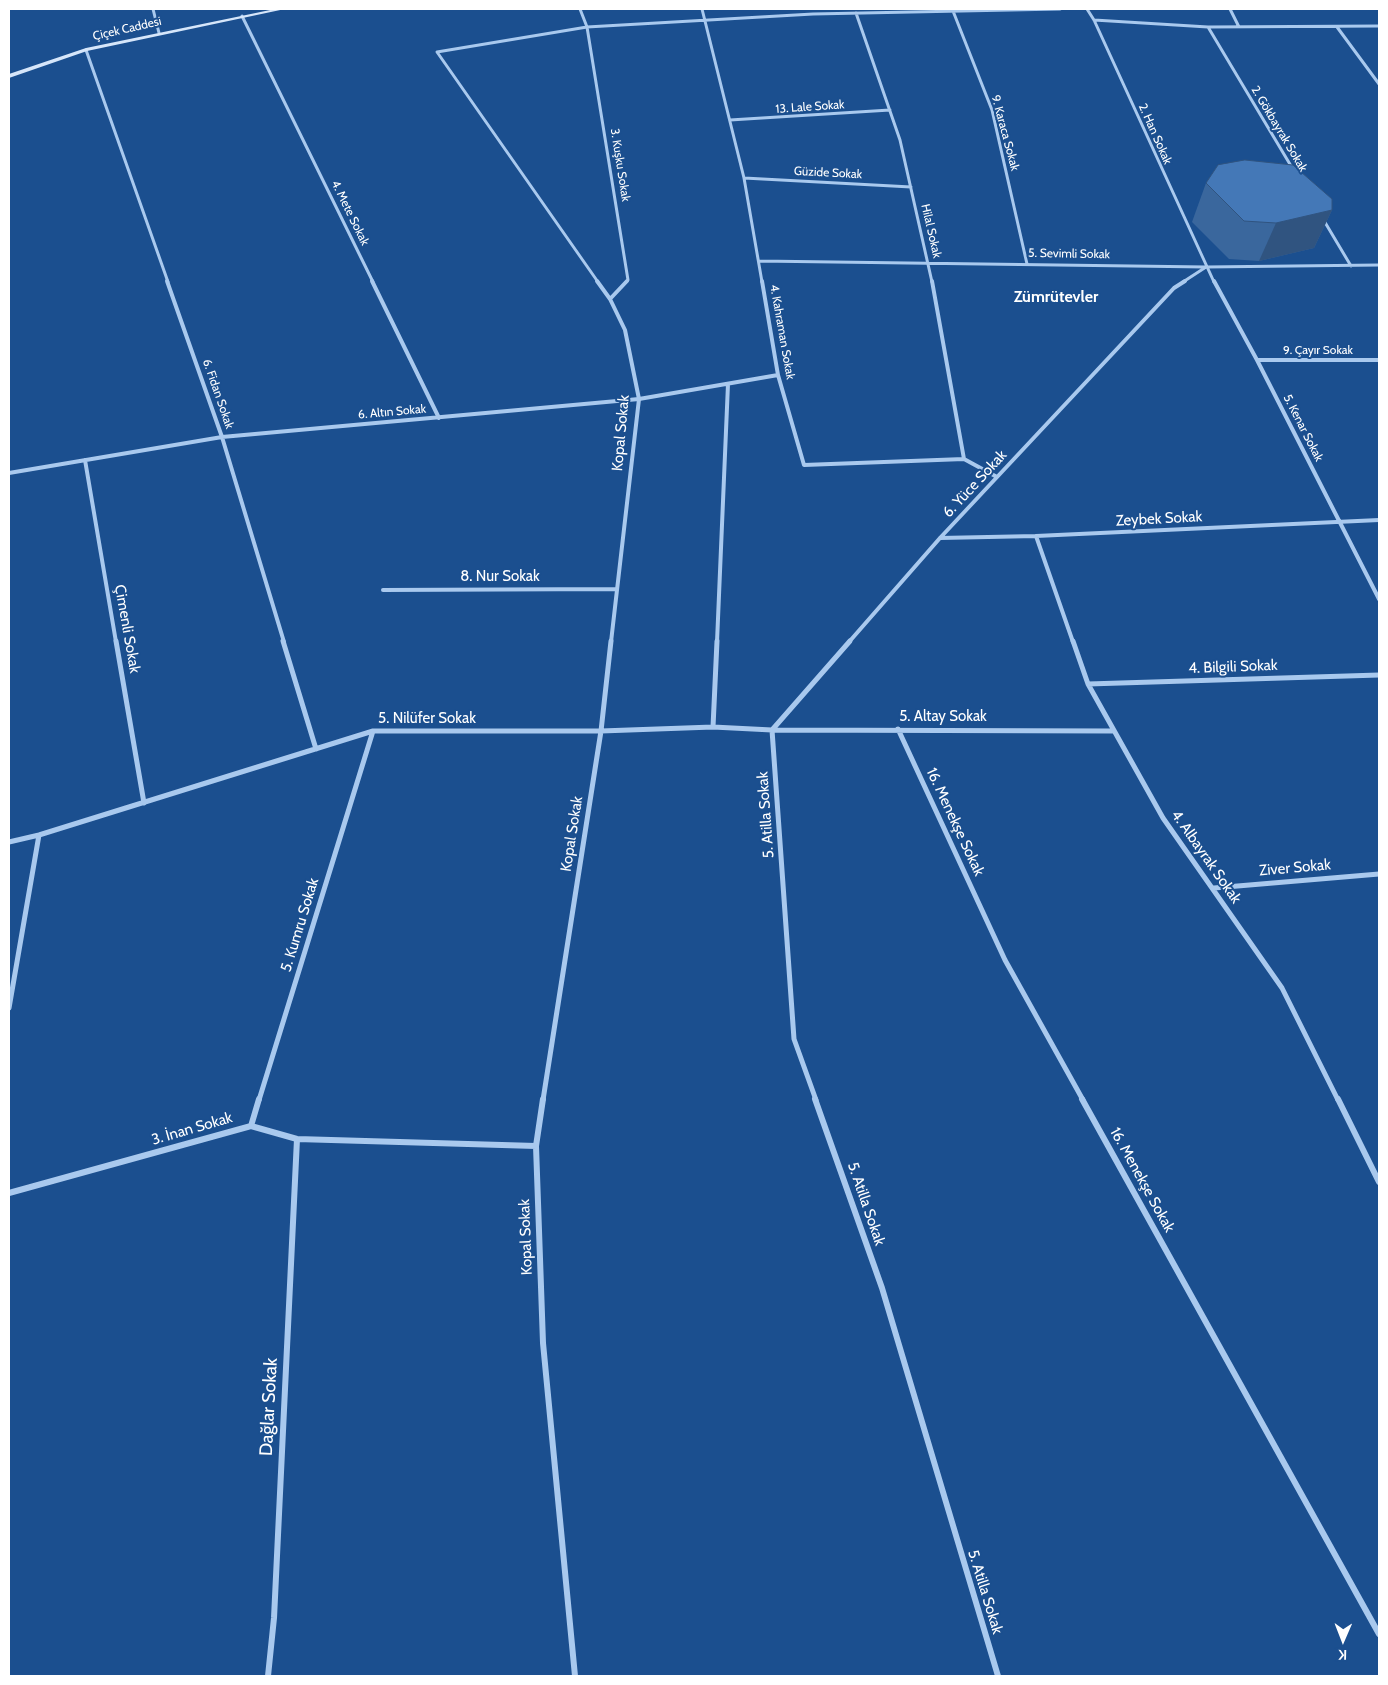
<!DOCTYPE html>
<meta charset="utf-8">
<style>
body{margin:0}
#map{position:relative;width:1388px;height:1685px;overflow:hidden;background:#1b4f8f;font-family:Cabin,sans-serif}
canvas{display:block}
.frame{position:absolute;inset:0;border:10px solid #fff;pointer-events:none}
.north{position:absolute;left:1318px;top:1615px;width:50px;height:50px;-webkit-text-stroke:4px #1b4f8f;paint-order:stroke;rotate:181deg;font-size:14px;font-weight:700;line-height:20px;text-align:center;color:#fff}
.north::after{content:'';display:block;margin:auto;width:18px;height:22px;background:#fff;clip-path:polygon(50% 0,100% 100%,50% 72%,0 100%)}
</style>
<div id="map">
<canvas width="1388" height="1685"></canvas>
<div class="frame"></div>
<div class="north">K</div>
</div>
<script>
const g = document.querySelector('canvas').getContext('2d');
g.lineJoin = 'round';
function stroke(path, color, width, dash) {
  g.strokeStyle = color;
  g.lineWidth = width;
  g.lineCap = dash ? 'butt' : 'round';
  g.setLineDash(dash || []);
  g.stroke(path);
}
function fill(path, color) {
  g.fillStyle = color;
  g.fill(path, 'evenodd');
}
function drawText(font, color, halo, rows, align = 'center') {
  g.font = font + ' Cabin,sans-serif';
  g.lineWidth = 4;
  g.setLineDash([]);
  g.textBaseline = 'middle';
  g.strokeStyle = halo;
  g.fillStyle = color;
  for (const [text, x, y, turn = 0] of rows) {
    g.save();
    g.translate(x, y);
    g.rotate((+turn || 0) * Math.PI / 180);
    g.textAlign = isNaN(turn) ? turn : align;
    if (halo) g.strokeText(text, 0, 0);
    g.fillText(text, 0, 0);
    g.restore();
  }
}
stroke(new Path2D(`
 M153 9 159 33
 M580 9 587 27 628 280 626 282
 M702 9 744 178 762 282
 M1087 9 1094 20 1214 282
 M1230 9 1239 27
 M953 11 992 110 1027 264
 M856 13 900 140 932 282
 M242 16 373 282
 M1094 20 1208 27 1379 26
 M1208 27 1294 171
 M1337 27 1379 84
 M86 50 168 282
 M730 120 890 110
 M744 178 911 187
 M1323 219 1351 266
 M759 261 1206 267 1379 265
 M598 282 437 52 587 27 813 14 1060 9
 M1183 282 1206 267`), '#a9c9ee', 3);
stroke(new Path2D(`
 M167 281 222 437 284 642
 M372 281 439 418
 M597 281 610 299 625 330 639 399 611 642
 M762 281 778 375 804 465 964 459 997 477
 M932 281 964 459
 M1214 281 1257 360 1379 599
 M610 299 627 281
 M1257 360H1379
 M85 460 116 642
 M9 473 222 437 639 399 778 375
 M1036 536 1073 642
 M940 538 1036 536 1379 520
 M383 590 617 589
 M717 642 728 384
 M849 642 940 538 1174 288 1185 281`), '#a9c9ee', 4);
stroke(new Path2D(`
 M116 641 144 803
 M283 641 316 749
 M1073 641 1088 684 1163 818 1282 988 1338 1100
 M1088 684 1379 675
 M713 727 717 641
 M898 729 1005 960 1083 1100
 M772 730 794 1039 816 1100
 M772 730 850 641
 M9 842 39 835 373 731H601L713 727 772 730 1113 731
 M1214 888 1379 874
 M9 1008 39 835
 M259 1100 373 731
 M543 1100 601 731 611 641`), '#a9c9ee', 5);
stroke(new Path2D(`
 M543 1099 536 1146 543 1343 575 1676
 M815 1099 882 1288 998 1676
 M1082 1099 1379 1634
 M1338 1099 1379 1182
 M251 1126 259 1099
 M9 1193 251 1126 297 1139 536 1146
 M268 1676 274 1618 297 1139`), '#a9c9ee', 6);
fill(new Path2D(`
 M275 9H285L87 51 9 78V74L86 48Z`), '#d6e6fa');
fill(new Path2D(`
 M1206 183 1332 210 1314 248 1259 261 1229 259 1192 222Z`), '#3a679d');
fill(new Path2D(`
 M1332 210 1314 248 1259 261 1276 223Z`), '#305480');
const building = new Path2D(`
 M1245 160 1293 165 1332 199V210L1276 223 1244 221 1206 183 1218 165Z`);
fill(building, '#4478b7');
stroke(building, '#305480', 1);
drawText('12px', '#fff', '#1b4f8f', [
 ["Çiçek Caddesi",127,29,-13],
 ["13. Lale Sokak",810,107,-4],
 ["2. Gökbayrak Sokak",1279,129,59],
 ["9. Karaca Sokak",1005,133,75],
 ["2. Han Sokak",1155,134,66],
 ["3. Kuşku Sokak",620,165,81],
 ["Güzide Sokak",828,173,3],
 ["4. Mete Sokak",350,213,64],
 ["Hilal Sokak",931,231,77],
 ["5. Sevimli Sokak",1069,254,1],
 ["4. Kahraman Sokak",782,332,80],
 ["9. Çayır Sokak",1318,350],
 ["6. Fidan Sokak",218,394,71],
 ["6. Altın Sokak",392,412,-5],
 ["5. Kenar Sokak",1303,428,63]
]);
drawText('15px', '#fff', '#1b4f8f', [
 ["Kopal Sokak",621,433,-85],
 ["6. Yüce Sokak",975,484,-47],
 ["Zeybek Sokak",1159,519,-3],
 ["8. Nur Sokak",500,577],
 ["Çimenli Sokak",127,629,80],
 ["4. Bilgili Sokak",1233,667,-2],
 ["5. Altay Sokak",943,717],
 ["5. Nilüfer Sokak",427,719],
 ["5. Atilla Sokak",766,815,-94],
 ["16. Menekşe Sokak",955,822,65],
 ["Kopal Sokak",572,834,-81],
 ["4. Albayrak Sokak",1206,857,55],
 ["Ziver Sokak",1295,868,-5],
 ["5. Kumru Sokak",300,925,-73],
 ["3. İnan Sokak",192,1129,-16],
 ["16. Menekşe Sokak",1142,1180,61],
 ["5. Atilla Sokak",866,1204,71],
 ["Kopal Sokak",526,1237,-92],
 ["5. Atilla Sokak",985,1592,73]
]);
drawText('bold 16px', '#fff', '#1b4f8f', [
 ["Zümrütevler",1056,297]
]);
drawText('18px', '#fff', '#1b4f8f', [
 ["Dağlar Sokak",269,1407,-87]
]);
</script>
